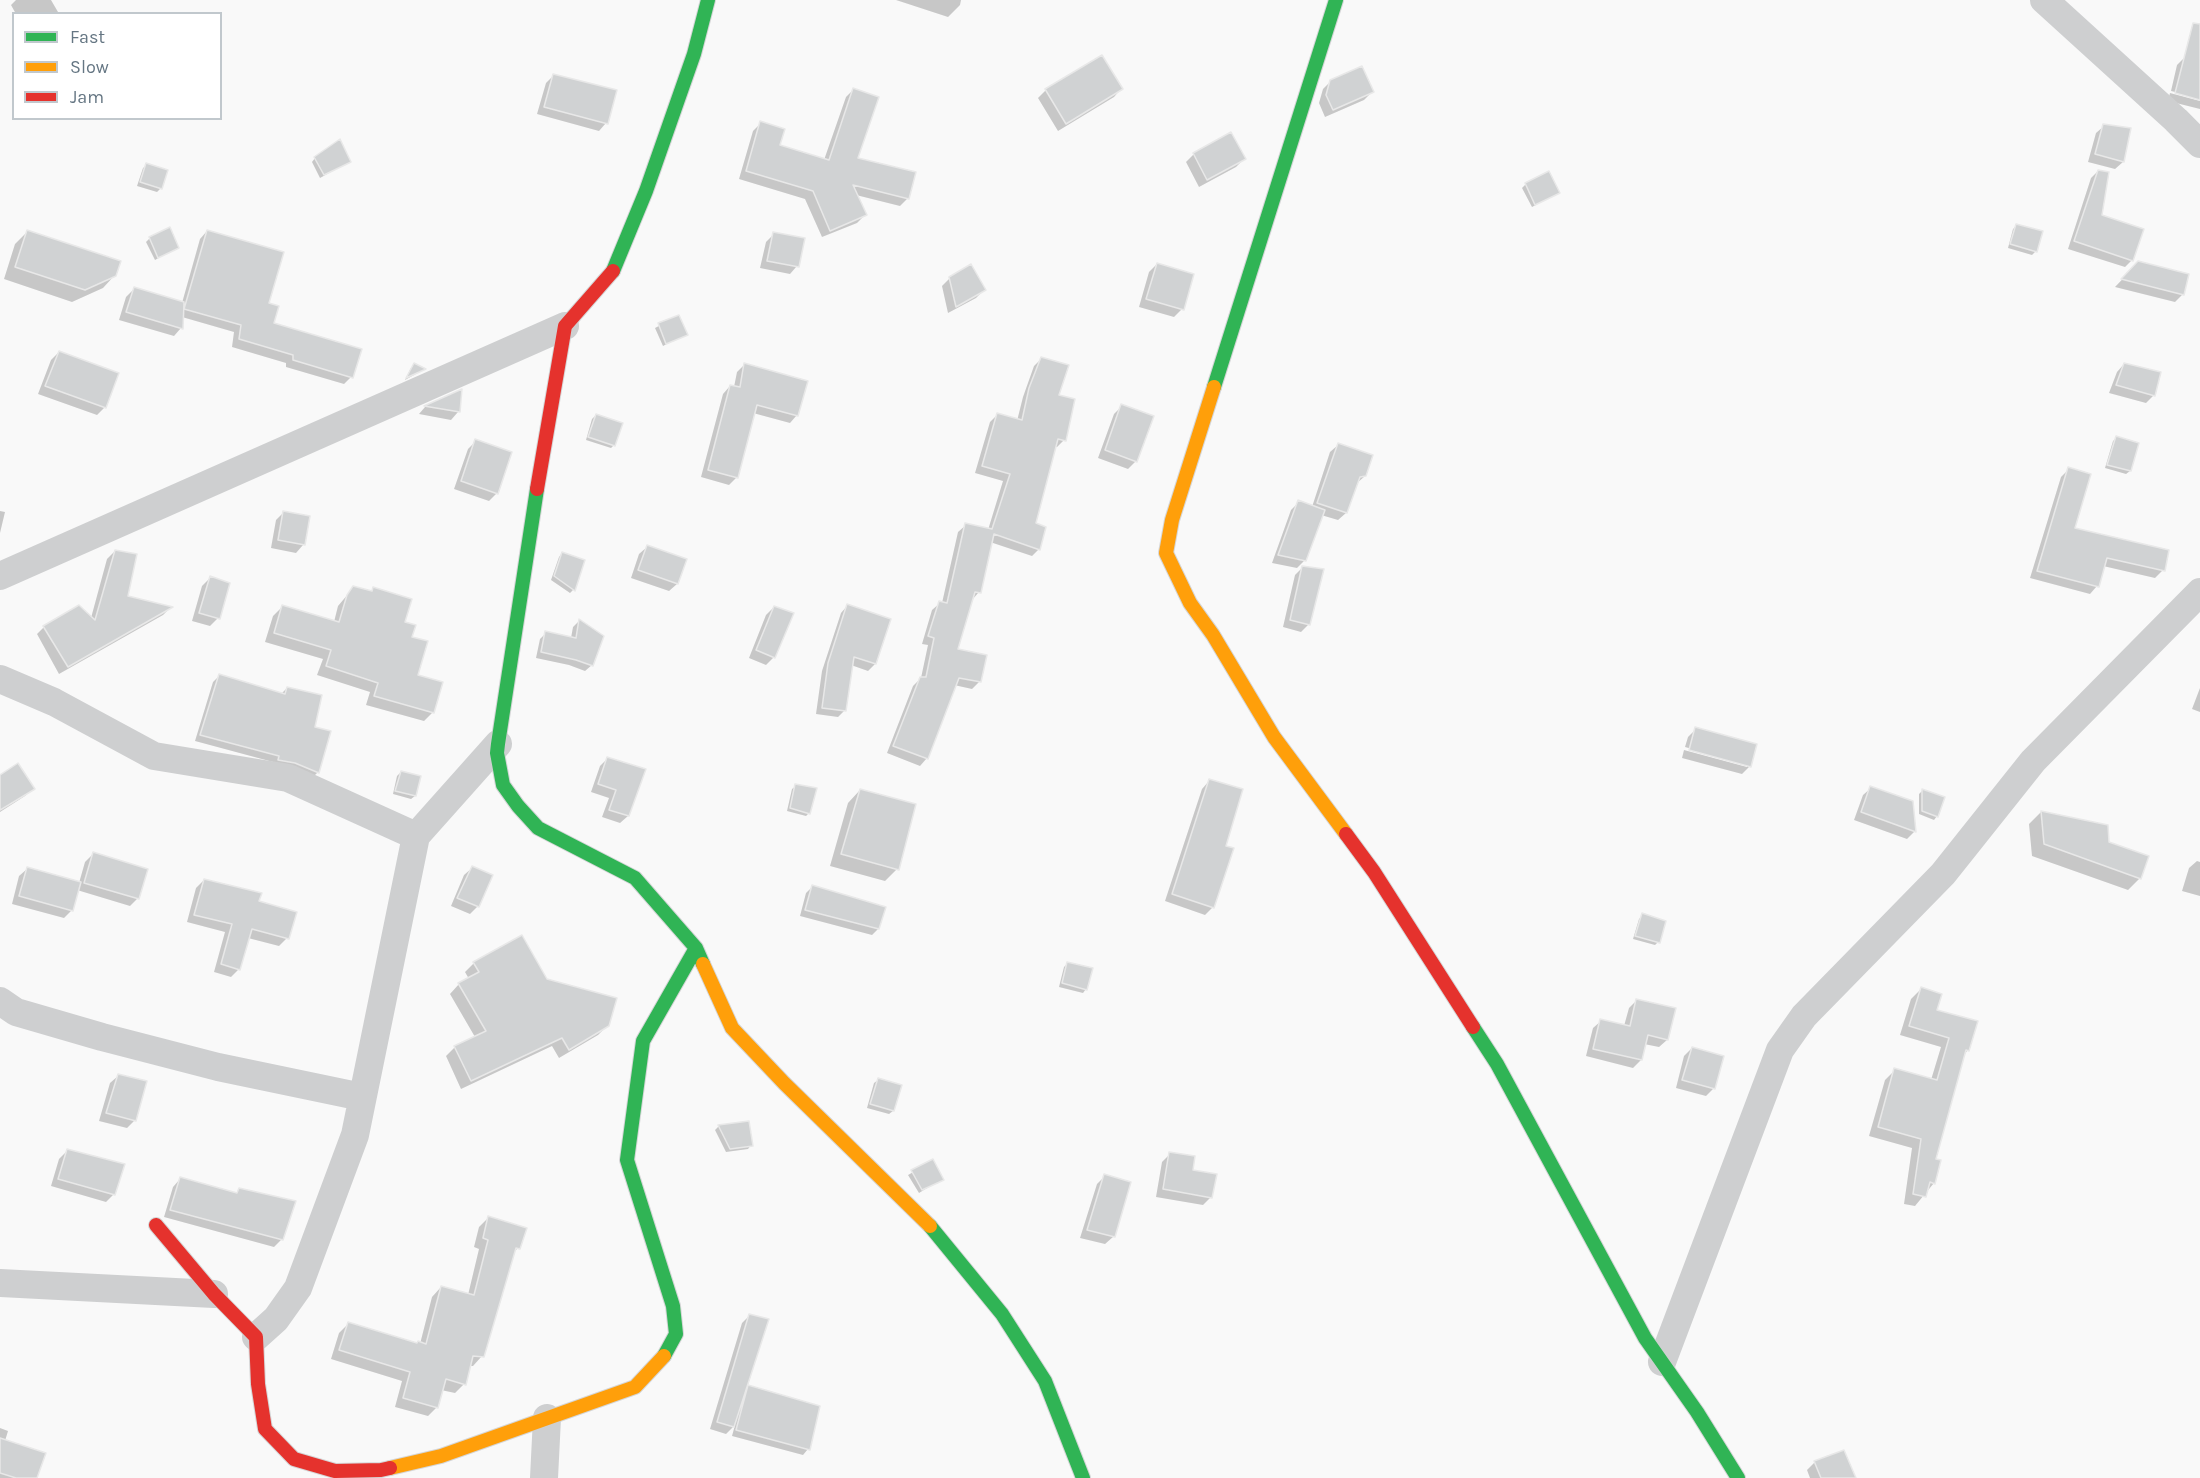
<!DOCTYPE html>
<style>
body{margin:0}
#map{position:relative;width:2200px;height:1478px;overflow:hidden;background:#f9f9f9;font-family:Karla,sans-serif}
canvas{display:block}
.legend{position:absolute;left:12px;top:12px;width:210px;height:108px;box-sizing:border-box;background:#fff;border:2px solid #c1c8cd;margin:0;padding:8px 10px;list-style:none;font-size:18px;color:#657683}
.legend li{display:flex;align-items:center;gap:12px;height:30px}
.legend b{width:30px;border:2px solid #c1c8cd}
</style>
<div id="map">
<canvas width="2200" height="1478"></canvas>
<ul class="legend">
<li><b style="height:8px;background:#30b455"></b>Fast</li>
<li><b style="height:8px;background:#ff9f0a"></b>Slow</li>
<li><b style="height:8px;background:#e5322d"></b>Jam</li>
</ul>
</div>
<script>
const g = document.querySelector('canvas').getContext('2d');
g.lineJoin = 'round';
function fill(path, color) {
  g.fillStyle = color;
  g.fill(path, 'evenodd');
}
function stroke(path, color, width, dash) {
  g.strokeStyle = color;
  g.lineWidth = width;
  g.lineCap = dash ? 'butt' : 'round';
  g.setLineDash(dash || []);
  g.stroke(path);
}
fill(new Path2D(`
 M16 0H51L58 12 16 14 11 5Z
 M896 0H961L960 5 948 17Z
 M2185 57 2200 61V98L2171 91 2177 65Z
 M554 75 606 123 599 131 537 114 546 83Z
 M1331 81 1372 92 1364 100 1325 117 1319 103 1323 89Z
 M854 89 856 159 908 198 900 206 856 195 865 215 857 223 822 237 805 199 739 179 753 131 761 123 778 146 824 160 846 97Z
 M1121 89 1114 97 1058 131 1038 98 1046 90Z
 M2170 93 2200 101V109L2168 101Z
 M2104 126 2123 162 2115 169 2088 162 2096 133Z
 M1194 154 1244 159 1236 167 1199 187 1186 162Z
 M315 158 349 162 320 178 312 162Z
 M147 165 166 171 160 189 157 192 137 186 143 168Z
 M2098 171 2101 216 2132 260 2125 267 2068 249 2091 178Z
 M1526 184 1559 193 1532 207 1522 188Z
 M2016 226 2036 251 2032 255 2008 248 2013 229Z
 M207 231 267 304 272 324 351 377 344 384 286 367V363L232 347 234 332 182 317 181 328 174 336 119 320 126 297 134 289 182 303 200 239Z
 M27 232 115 275 103 288 72 302 4 279 15 244Z
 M774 234 797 266 790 274 760 268 766 242Z
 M150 238 177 248 155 260 146 242Z
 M2138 263 2183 294 2175 302 2115 287Z
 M1157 264 1182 309 1174 317 1139 307 1149 272Z
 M950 278 984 290 976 298 948 313 942 286Z
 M678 316 686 334 663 346 655 328Z
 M59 352 117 374 104 408 97 415 38 394 51 360Z
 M1041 359 1057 396 1064 440 1057 447H1055L1035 524 1039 549 1032 556 990 542 979 592 972 600 956 650 985 656 979 682 972 689 954 685 927 758 920 766 887 753 913 686 921 678 928 645 922 644 932 610 940 603H942L958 532 966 525 988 530 1003 481 975 473 990 422 997 415 1017 421 1023 397 1034 366Z
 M2124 364 2154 395 2146 403 2109 393 2117 372Z
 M415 365 423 370 405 380 411 368Z
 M744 365 797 415 790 423 753 413 737 477 729 485 701 477 723 394 730 386 734 387 737 372Z
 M461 392 458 412 451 420 419 414 425 407Z
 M1122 406 1136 461 1128 469 1098 458 1114 414Z
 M596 415 614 445 611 448 586 440 592 419Z
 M2116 438 2130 471 2126 474 2105 468 2113 441Z
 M476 441 497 493 489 501 454 489 468 449Z
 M1338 445 1365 476 1356 484 1346 513 1338 520 1321 515 1305 560 1297 568 1272 563 1291 510 1299 502 1312 507 1330 452Z
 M2069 469 2073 529 2163 570 2155 578 2103 566 2097 586 2090 594 2030 578 2061 477Z
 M0 511 5 512 0 533Z
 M284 512 303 545 296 553 271 548 276 520Z
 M647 547 677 584 669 591 631 578 639 554Z
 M115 551 126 597 170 608 163 615 59 674 37 634 44 627 91 618 107 559Z
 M562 553 583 561 573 590 570 593 551 580 559 557Z
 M1303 567 1309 624 1301 632 1283 627 1295 575Z
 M210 578 218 618 210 626 192 621 202 586Z
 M354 587 370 592 374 589 403 623 410 638 417 676 433 712 424 721 366 705 370 692 317 675 323 659 265 642 273 616 282 607 334 622 338 606Z
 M847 606 889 620 875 664 868 671 851 665 845 710 838 717 816 714 822 671 841 613Z
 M774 607V657L766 665 749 658 766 615Z
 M579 621 592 665 585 671 569 665 536 658 540 639 546 633 571 638 573 627Z
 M219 676 281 694 287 688 313 728 318 772 312 778 273 762 195 741 213 682Z
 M2200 688V712L2192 709Z
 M1696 729 1750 766 1742 774 1682 758 1684 750 1747 767V764L1685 747 1688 737Z
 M608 758 628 816 620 823 602 817 609 798 591 792 600 766Z
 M401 772 415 796 411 799 393 794 397 776Z
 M0 777 33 789 25 796 0 812Z
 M1209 781 1224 847 1213 907 1205 915 1165 901 1202 789Z
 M796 786 809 813 806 816 787 811 792 789Z
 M1871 788 1915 831 1907 839 1854 820 1863 795Z
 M860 790 897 869 885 881 830 866 848 803Z
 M1922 791 1937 816 1934 820 1919 814V794Z
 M2041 812 2106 826 2108 843 2140 878 2128 890 2032 856 2029 824Z
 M93 854 138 898 130 906 77 890 72 910 64 918 12 904 19 876 27 869 79 883 85 862Z
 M2197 861 2200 862V896L2182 891 2189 868Z
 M472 868 478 906 470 914 451 906 464 875Z
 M204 880 257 902 287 938 279 946 248 938 239 969 231 977 214 972 225 932 187 922 196 888Z
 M813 886 878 929 872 935 800 916 806 893Z
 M1643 915 1658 942 1655 945 1633 939 1639 919Z
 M474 963 546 980 608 1025 598 1035 559 1058 552 1046 461 1089 446 1056 455 1047 475 1037 450 994 459 984 469 979 465 972Z
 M1068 963 1086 989 1083 993 1059 987 1064 967Z
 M1921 989 1935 1011 1968 1050 1964 1055 1935 1160 1934 1183 1915 1206 1904 1204 1912 1148 1869 1136 1885 1080 1895 1070 1931 1080 1941 1047 1900 1035 1911 999Z
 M1637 1000 1667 1040 1659 1047 1644 1044 1641 1060 1633 1068 1586 1056 1593 1028 1601 1021 1624 1026 1629 1008Z
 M1692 1048 1714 1088 1706 1096 1676 1088 1684 1056Z
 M118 1076 134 1121 127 1128 99 1121 110 1083Z
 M878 1080 893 1111 889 1114 867 1108 874 1083Z
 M747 1122 751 1145 748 1149 726 1152 715 1130 718 1127Z
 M67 1151 114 1194 106 1202 51 1186 59 1159Z
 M1170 1154 1191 1171 1211 1197 1203 1205 1156 1197 1162 1162Z
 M933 1161 942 1179 919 1193 908 1175Z
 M1105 1176 1113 1237 1105 1244 1080 1238 1097 1184Z
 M180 1179 235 1194 240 1189 282 1239 274 1247 164 1217 173 1187Z
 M488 1218 518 1248 513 1253 482 1356 473 1366H469L464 1384 455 1393 441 1390 437 1407 428 1416 395 1407 402 1381 331 1359 339 1333 348 1324 417 1345 420 1344 432 1297 441 1287 468 1295 479 1249 474 1247 479 1227Z
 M749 1316 744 1391 749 1387 808 1449 803 1455 732 1436 735 1425 726 1434 710 1429 742 1323Z
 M0 1428 8 1431 5 1441 36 1478H0Z
 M1815 1462 1842 1478H1810L1807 1470Z`), '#0003');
const building = new Path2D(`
 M2193 23 2200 24V100L2175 93Z
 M1102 55 1123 89 1066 124 1045 89Z
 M1362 66 1374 92 1333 110 1326 95 1330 80Z
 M553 74 617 90 608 124 544 107Z
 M853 88 879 97 858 158 916 172 909 199 853 185 867 215 830 231 813 191 746 171 760 121 785 129 780 145 829 160Z
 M2103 124 2131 128 2124 162 2095 154Z
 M1231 132 1246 159 1207 180 1193 153Z
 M340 139 351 162 324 175 314 157Z
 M146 163 168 170 162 189 140 182Z
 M2098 170 2109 172 2102 215 2144 229 2133 261 2074 241Z
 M1549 171 1560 193 1535 205 1525 183Z
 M2016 224 2043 231 2037 252 2010 244Z
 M170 227 179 248 158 258 149 237Z
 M27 230 121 261 116 276 85 290 15 267Z
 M207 230 284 252 269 303 279 306 274 323 362 349 353 378 293 360V355L239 339 241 325 184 309Z
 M773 232 805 238 799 267 767 261Z
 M2138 261 2189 274 2184 295 2121 279Z
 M1157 263 1194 274 1184 310 1146 299Z
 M971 264 986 290 956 307 949 277Z
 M134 287 184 302 183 329 126 312Z
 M679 315 688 335 666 344 658 323Z
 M59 351 119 373 106 408 45 386Z
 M1041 357 1069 365 1059 395 1075 399 1066 441 1058 439 1036 523 1046 527 1040 550 994 534 981 593 975 592 958 649 987 655 981 682 959 678 928 759 893 746 920 677H926L934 638 928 636 939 601 947 603 965 523 992 529 1010 474 982 466 997 413 1022 420 1029 388Z
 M414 363 426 369 406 378Z
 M744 363 808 381 798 416 757 405 738 478 708 470 730 385 740 387Z
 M2124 363 2161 372 2155 396 2116 385Z
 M462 389 460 412 424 406Z
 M1121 404 1154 416 1137 462 1105 450Z
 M596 414 623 423 615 446 588 437Z
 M2116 436 2139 443 2131 471 2107 465Z
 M475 439 512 452 498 494 461 481Z
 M1338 443 1373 455 1366 476 1360 477 1347 513 1317 503Z
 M2068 467 2091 474 2075 528 2169 550 2165 571 2107 558 2099 587 2037 571Z
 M1298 500 1325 510 1306 561 1278 555Z
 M283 511 310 516 305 545 278 540Z
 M647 545 687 559 678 584 638 570Z
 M115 550 137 554 128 596 173 607 68 667 43 626 79 605 95 620Z
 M562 552 585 560 575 591 554 576Z
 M1302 566 1324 569 1310 625 1290 620Z
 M210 576 230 583 220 619 199 613Z
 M353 586 372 591 373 587 412 599 405 622 416 625 412 637 428 641 418 675 443 682 434 713 374 696 378 683 326 666 331 650 274 633 282 605 339 622 347 595Z
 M847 604 891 619 876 664 854 657 846 711 822 708 828 663Z
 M774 606 794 613 775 658 756 650Z
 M579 619 604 636 593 666 576 660 541 652 545 631 576 638Z
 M219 674 285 694 287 687 322 695 315 727 331 731 319 773 295 763 278 760 279 756 200 735Z
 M1695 727 1757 744 1751 767 1689 750Z
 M607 757 646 769 629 816 609 810 616 790 598 784Z
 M18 763 35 789 0 810V775Z
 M401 771 421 776 416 796 395 791Z
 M1209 779 1243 789 1226 846 1234 848 1214 908 1172 894Z
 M795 784 817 788 810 814 790 808Z
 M1870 786 1913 801 1916 832 1861 812Z
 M860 789 916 804 899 870 841 854Z
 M1922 789 1945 797 1938 817 1922 811Z
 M2041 811 2108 825 2109 842 2149 856 2141 879 2044 844Z
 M93 852 148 869 139 899 84 883Z
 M472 866 493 875 479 907 457 898Z
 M27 867 81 882 73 911 19 896Z
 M204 879 262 893 259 901 297 912 289 939 252 929 240 970 221 964 232 924 194 915Z
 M812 885 886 907 879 929 805 910Z
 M1642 913 1666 921 1660 943 1635 936Z
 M522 935 547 979 617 998 609 1026 569 1050 562 1038 471 1081 454 1046 486 1031 458 983 479 972 473 962Z
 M1067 962 1093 968 1087 990 1062 983Z
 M1921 987 1942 994 1937 1010 1978 1021 1969 1051 1966 1050 1936 1159 1941 1160 1935 1184 1930 1182 1926 1197 1913 1194 1921 1139 1878 1127 1894 1068 1937 1080 1949 1038 1909 1026Z
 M1636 999 1676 1008 1668 1040 1648 1035 1642 1060 1593 1049 1600 1019 1630 1026Z
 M1692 1047 1724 1056 1715 1089 1682 1080Z
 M118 1074 147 1081 136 1121 106 1113Z
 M878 1078 902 1085 894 1111 870 1104Z
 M749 1121 753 1146 730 1149 718 1125Z
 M67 1149 125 1164 115 1195 58 1179Z
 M1169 1152 1195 1156 1193 1170 1217 1174 1212 1198 1163 1189Z
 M933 1159 944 1180 922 1190 911 1170Z
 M1104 1174 1131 1182 1115 1237 1087 1230Z
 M180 1177 237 1193 239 1188 296 1201 283 1240 170 1210Z
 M488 1216 527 1228 520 1249 516 1248 484 1357 473 1356 466 1385 446 1379 438 1408 403 1398 410 1372 339 1350 348 1322 417 1343 418 1341 426 1344 441 1286 474 1295 488 1240 483 1238Z
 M749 1314 769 1319 734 1427 717 1422Z
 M748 1385 820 1406 810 1450 736 1430Z
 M0 1438 46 1453 37 1478H16L0 1473Z
 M1844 1450 1856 1478H1821L1814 1461Z`);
fill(building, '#d0d2d3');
stroke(building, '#e8e8e8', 1.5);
const fast = new Path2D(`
 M613 271 646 191 694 54 708 0
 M1214 387 1336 0
 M537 489 498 744 497 753 503 785 518 806 538 828 635 878 696 948 703 964
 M1473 1027 1497 1064 1645 1338 1697 1412 1738 1478
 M930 1226 1002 1314 1045 1381 1083 1478
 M664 1356 676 1334 673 1306 627 1160 643 1041 696 948`);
const slow = new Path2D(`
 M1214 387 1172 520 1166 553 1190 603 1213 635 1274 737 1346 834
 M703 964 732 1028 784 1083 930 1226
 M390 1468 441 1456 635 1387 664 1356`);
const jam = new Path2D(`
 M537 489 565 326 613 271
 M1346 834 1374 872 1473 1027
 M156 1225 214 1294 256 1337 258 1384 265 1429 294 1459 335 1471 381 1470 390 1468`);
stroke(fast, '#d5d6d7', 16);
stroke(slow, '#d5d6d7', 16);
stroke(jam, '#d5d6d7', 16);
stroke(new Path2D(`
 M2044 0 2176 120 2200 144
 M0 576 565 326
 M0 679 54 702 154 756 288 778 416 836
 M0 1001 16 1012 102 1037 218 1067 362 1097
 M0 1283 214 1294
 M256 1337 276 1319 298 1288 355 1135 416 836 498 744
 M1662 1362 1780 1050 1804 1016 1943 874 2033 761 2200 592
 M544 1478 547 1418`), '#cecfd0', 28);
stroke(fast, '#30b455', 14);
stroke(slow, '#ff9f0a', 14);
stroke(jam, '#e5322d', 14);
</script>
